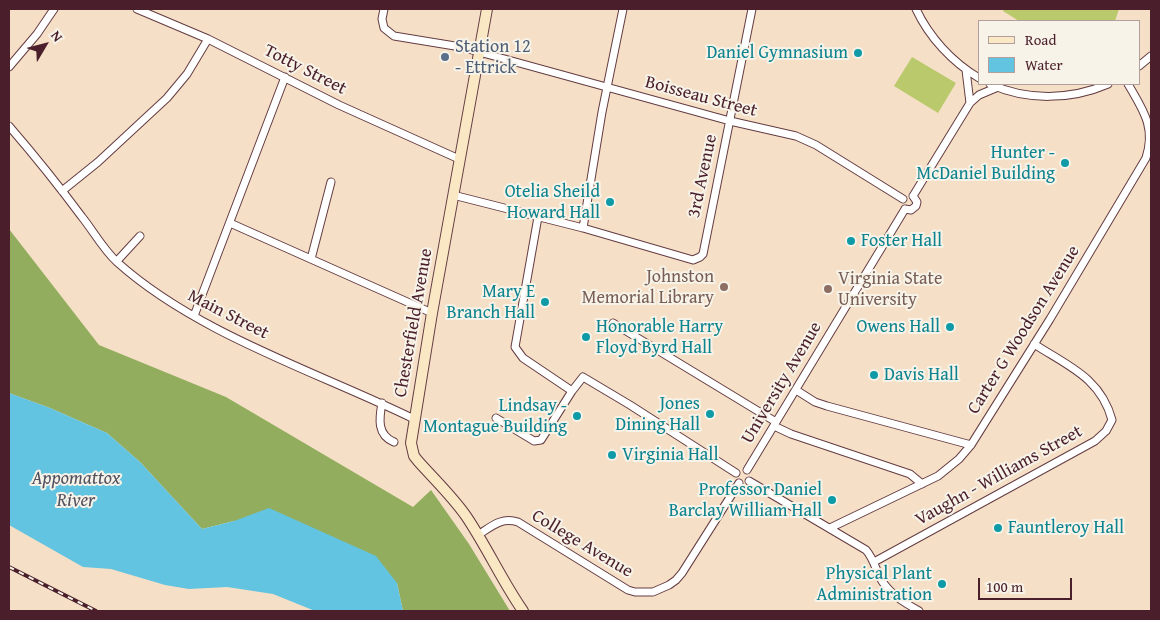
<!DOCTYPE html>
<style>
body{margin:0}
#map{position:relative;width:1160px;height:620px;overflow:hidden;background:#f5e0c7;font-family:"Gentium Book Plus",serif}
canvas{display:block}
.frame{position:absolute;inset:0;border:10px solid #4a1f2b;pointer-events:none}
.legend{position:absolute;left:978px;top:20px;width:162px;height:65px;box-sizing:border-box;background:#f7f3e8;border:1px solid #b29e9c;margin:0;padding:6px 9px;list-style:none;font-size:15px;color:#4a1f2b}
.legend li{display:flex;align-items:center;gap:10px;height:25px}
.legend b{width:25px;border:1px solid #b29e9c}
.north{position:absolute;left:20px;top:20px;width:50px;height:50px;-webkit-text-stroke:4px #f7f3e8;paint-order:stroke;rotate:53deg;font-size:14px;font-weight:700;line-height:20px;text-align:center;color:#4a1f2b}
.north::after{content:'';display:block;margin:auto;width:18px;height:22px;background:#4a1f2b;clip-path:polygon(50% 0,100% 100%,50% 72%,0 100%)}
.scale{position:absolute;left:978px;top:578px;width:94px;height:22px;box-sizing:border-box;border:2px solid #4a1f2b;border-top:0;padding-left:6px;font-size:15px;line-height:18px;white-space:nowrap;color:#4a1f2b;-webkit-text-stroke:4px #f7f3e8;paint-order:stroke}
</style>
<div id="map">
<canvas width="1160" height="620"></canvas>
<div class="frame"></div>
<ul class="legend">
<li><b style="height:6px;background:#fae7c3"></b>Road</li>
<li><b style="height:14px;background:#62c4e0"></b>Water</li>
</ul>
<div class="north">N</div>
<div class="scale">100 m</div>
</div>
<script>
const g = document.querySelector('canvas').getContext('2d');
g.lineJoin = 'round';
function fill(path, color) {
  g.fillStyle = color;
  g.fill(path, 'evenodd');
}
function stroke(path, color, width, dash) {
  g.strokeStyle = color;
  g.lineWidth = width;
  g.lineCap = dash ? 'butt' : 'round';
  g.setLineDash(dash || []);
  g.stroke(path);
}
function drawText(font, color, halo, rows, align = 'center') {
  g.font = font + ' "Gentium Book Plus",serif';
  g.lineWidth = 4;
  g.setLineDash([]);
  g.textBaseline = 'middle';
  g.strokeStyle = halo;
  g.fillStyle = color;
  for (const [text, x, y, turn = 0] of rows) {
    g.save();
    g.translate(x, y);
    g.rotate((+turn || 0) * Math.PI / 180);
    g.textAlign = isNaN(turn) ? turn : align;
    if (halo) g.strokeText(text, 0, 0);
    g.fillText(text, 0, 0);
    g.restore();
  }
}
fill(new Path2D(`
 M1004 9H1119L1115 21H1019L1003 11Z
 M912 57 956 83 938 113 894 86Z`), '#bac96b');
fill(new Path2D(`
 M9 229 99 345 226 397 413 507 431 490 469 544 510 611H403L397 583 234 521 202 529 140 462 107 433 50 408 9 393Z`), '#93ad5f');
fill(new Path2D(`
 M9 393 50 408 107 433 140 462 202 529 234 521 269 508 376 556 397 583 403 611H315L273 594 227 587 189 589 165 585 111 569 83 567 9 525Z`), '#62c4e0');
const street = new Path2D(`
 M137 9 208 39 339 105 459 159
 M384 9 382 19 384 28 394 36 461 47 730 121 796 136 816 145 903 199
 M916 9C929 37 952 62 979 78
 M1139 66 1151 56
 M9 67 37 34 54 9
 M966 70 970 103
 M990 84C1027 101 1071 100 1108 84
 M9 126C34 155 59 186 82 217 94 232 103 249 117 262 197 334 318 372 414 419
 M62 191 98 162 167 98 187 74 208 39
 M453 195 583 228 693 260 700 257 703 254 752 9
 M913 196 970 103 979 95 998 87
 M905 209 911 210 916 206 917 202 913 196
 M538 217 515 347 523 358 572 391
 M230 223 432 313
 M583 228 602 112 623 9
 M311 259 331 182
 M117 261 140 236
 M194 316 285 77
 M613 323 776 422
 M796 390 815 402 827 406 971 445
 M382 403C379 419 377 435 394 442
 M496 418 534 441 541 440 572 391 583 377 630 405 736 473
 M774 426 791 434 910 474 922 484
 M747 470 905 209
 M749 481 866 550C874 559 876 571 882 581 891 595 905 603 919 611
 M830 528 938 476 959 459 971 445 1050 319 1146 158C1156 127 1143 110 1128 84
 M478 535C492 526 501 517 518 522L628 590 635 592H653L669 585 676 580 682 573 739 483
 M874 562 1095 441 1106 431 1112 420C1101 378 1068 366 1034 344`);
const secondary = new Path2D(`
 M487 9 432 313 411 443 414 456 418 461C434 479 452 496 466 516 487 547 502 581 523 611`);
stroke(street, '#643c42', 9);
stroke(secondary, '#643c42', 12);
stroke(street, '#fff', 7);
stroke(secondary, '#fae7c3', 10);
const rail = new Path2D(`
 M9 567 96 611`);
stroke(rail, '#4a1f2b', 4);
stroke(rail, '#f7f3e8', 2, [5.5]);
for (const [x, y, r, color] of [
 [858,53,5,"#0f9aa8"],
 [445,57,5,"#5c6f8a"],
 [1065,163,5,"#0f9aa8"],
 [610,202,5,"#0f9aa8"],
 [851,241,5,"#0f9aa8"],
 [724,287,5,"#8d6e63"],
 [828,289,5,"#8d6e63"],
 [545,302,5,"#0f9aa8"],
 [950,327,5,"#0f9aa8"],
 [586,337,5,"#0f9aa8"],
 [874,375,5,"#0f9aa8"],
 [710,414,5,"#0f9aa8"],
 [577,416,5,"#0f9aa8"],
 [612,455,5,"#0f9aa8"],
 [832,500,5,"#0f9aa8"],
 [998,528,5,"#0f9aa8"],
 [942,584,5,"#0f9aa8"]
]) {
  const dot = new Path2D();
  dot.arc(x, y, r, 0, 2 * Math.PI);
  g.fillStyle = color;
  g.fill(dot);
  stroke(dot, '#f7f3e8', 2);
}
drawText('18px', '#4e5e75', '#f7f3e8', [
 ["Station 12",455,47],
 ["- Ettrick",455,68]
], 'left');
drawText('18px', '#0d838f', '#f7f3e8', [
 ["Daniel Gymnasium",848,53],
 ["Hunter -",1055,153],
 ["McDaniel Building",1055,174],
 ["Otelia Sheild",600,192],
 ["Howard Hall",600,213],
 ["Foster Hall",861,241,"left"],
 ["Mary E",535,292],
 ["Branch Hall",535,313],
 ["Honorable Harry",596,327,"left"],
 ["Floyd Byrd Hall",596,348,"left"],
 ["Owens Hall",940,327],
 ["Davis Hall",884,375,"left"],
 ["Jones",700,404],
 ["Dining Hall",700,425],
 ["Lindsay -",567,406],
 ["Montague Building",567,427],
 ["Virginia Hall",622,455,"left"],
 ["Professor Daniel",822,490],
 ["Barclay William Hall",822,511],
 ["Fauntleroy Hall",1008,528,"left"],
 ["Physical Plant",932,574],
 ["Administration",932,595]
], 'right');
drawText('18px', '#4a1f2b', '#f7f3e8', [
 ["Totty Street",305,70,27],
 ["Boisseau Street",701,97,15],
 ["3rd Avenue",703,176,-78],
 ["Main Street",228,315,27],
 ["Chesterfield Avenue",414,323,-80],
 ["Carter G Woodson Avenue",1024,330,-58],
 ["University Avenue",782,383,-59],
 ["Vaughn - Williams Street",999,476,-29],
 ["College Avenue",582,544,31]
]);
drawText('18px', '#785e54', '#f7f3e8', [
 ["Johnston",714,277],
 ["Memorial Library",714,298],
 ["Virginia State",838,279,"left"],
 ["University",838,300,"left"]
], 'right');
drawText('italic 19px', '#515161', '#f7f3e8', [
 ["Appomattox",76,479],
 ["River",76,501]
]);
</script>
